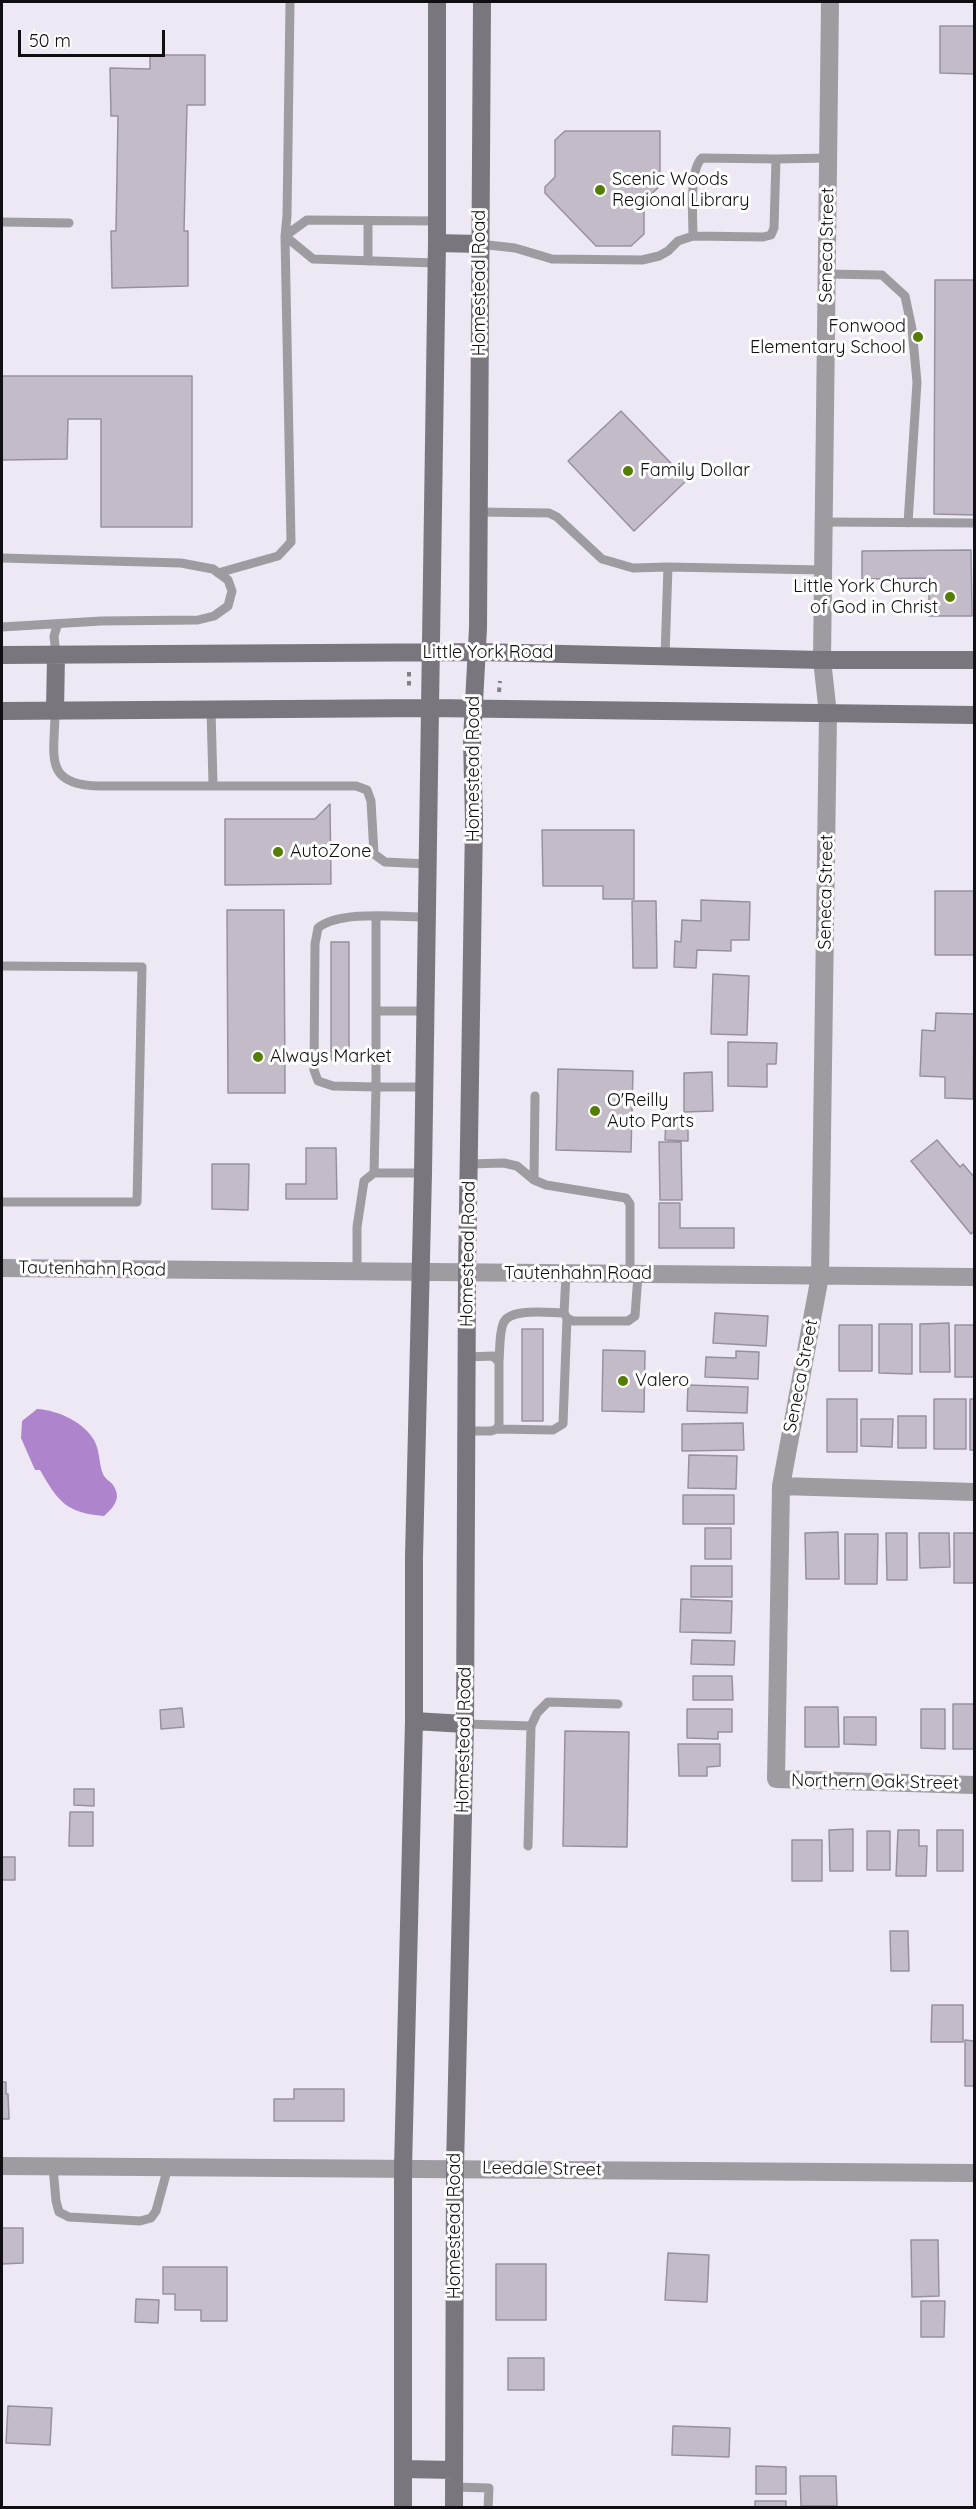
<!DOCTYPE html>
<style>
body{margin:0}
#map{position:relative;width:976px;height:2509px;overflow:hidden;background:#eee8f4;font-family:Quicksand,sans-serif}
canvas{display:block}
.frame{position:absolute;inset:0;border:3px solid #100e12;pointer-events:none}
.scale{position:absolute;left:18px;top:30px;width:147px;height:27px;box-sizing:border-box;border:3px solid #100e12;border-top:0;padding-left:8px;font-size:18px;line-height:21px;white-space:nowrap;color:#100e12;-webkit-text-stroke:4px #fff;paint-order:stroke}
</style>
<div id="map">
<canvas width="976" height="2509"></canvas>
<div class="frame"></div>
<div class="scale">50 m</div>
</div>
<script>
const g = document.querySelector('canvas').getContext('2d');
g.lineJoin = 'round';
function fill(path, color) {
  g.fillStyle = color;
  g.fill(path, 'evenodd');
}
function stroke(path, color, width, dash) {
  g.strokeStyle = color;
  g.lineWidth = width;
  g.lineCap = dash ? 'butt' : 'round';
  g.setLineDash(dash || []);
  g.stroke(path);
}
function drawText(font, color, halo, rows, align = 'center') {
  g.font = font + ' Quicksand,sans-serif';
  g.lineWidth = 6;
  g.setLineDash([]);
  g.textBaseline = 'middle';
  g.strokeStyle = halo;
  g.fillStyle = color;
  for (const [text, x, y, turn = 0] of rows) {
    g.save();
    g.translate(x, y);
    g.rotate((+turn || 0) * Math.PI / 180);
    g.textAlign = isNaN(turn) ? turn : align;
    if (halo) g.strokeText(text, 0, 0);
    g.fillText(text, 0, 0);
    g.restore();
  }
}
fill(new Path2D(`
 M37 1409C58 1410 86 1423 95 1442 100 1452 99 1465 103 1474 105 1479 110 1481 113 1485 122 1498 114 1507 104 1516 67 1513 58 1502 40 1470H35L21 1438 22 1421Z`), '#ae85cd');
const building = new Path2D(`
 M940 26H974V74L940 73Z
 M150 55H205V105H187L184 231H188V286L112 288 111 231H116L118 116H111L110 68 150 69Z
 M565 131H660V186L644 201V234L631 246H596L545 193V187L555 177V140Z
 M935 280H974V515L934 514Z
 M2 376H192V527H101V419H68L67 459 2 460Z
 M621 411 687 480 634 531 568 461Z
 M971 550 972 616H929V578L862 579V551Z
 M330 804 331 884 225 885V819H315Z
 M542 830H634V899H603V886H543Z
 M935 891H974V955H935Z
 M701 900 750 902 749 940H731V951L697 950 696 968 674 967 675 941 681 942 682 920 701 921Z
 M632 901H656L657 968H633Z
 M227 910H284L285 1093H228Z
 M331 942H349V1060H331Z
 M713 974 749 976 747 1035 711 1034Z
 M936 1013 974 1014 973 1099 945 1098V1077L920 1076 922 1030 935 1031Z
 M728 1042 777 1043 776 1064H767V1087L728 1086Z
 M558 1069 633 1071 631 1152 556 1150Z
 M712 1072 713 1111 684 1112V1073Z
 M666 1118 688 1119V1141L665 1140Z
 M937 1140 960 1167 963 1164 974 1177V1231L971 1234 911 1161Z
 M659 1142H681L682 1200H660Z
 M306 1148H336L337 1199H286V1184H306Z
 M212 1164H249L248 1210 212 1209Z
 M659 1203H680V1228H734V1248H659Z
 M715 1313 768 1316 766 1346 713 1343Z
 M949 1323 950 1372H920V1324Z
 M879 1324H912V1374L879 1373Z
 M839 1325H872V1371H839Z
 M955 1325H974V1377H955Z
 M522 1329H543V1421H522Z
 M603 1350 645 1351 644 1412 602 1411Z
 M736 1351 759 1352 758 1379 705 1377 706 1357 736 1358Z
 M688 1385 748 1387 747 1413 687 1411Z
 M827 1399H857V1452H827Z
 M934 1399H966V1449H934Z
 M970 1399H974V1450H970Z
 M898 1416H926V1448H898Z
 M861 1419H893L892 1447 861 1446Z
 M743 1423 744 1450 682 1451V1424Z
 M689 1455 737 1456 736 1489 688 1488Z
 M683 1495H734V1524H683Z
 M705 1528H731V1559H705Z
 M838 1532 839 1579H806L805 1533Z
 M886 1533H907V1580H887Z
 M919 1533H949L950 1567 920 1568Z
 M954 1533H974V1583H954Z
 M845 1534H878L877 1584H845Z
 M691 1566H732V1597H691Z
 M681 1599 732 1601 731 1633 680 1632Z
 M692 1640 735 1641 734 1665 691 1664Z
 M693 1676H732L733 1700H693Z
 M953 1704H974V1749H953Z
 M805 1707H838L839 1747H805Z
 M182 1708 184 1727 161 1729 160 1710Z
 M687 1709H732V1732H718V1739L687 1738Z
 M921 1709H945V1749L921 1748Z
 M844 1717H876V1745L844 1744Z
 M565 1731 629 1732 627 1847 563 1846Z
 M678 1744H720V1766L707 1767V1776H679Z
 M74 1789H94V1806L74 1805Z
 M70 1812H93V1846H69Z
 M853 1829V1871H830L829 1830Z
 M898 1830H919V1846H927L926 1876H896Z
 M937 1830H963V1871H937Z
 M867 1831H890V1870H867Z
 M792 1840H822V1881H792Z
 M2 1857H15V1880H2Z
 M890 1931H908L909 1971H891Z
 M932 2005H963V2042H931Z
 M965 2040 974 2041V2086H965Z
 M2 2082H6V2094H8L9 2119H2Z
 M294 2089H344V2121H274V2099H294Z
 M2 2228H23V2263L2 2264Z
 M911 2240H938L939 2296 912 2297Z
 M668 2253 709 2255 707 2302 665 2300Z
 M496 2264H546V2320H496Z
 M163 2267H227V2321H201V2310H175V2294H163Z
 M136 2299 159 2300 158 2323 135 2322Z
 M921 2301H945L944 2337H921Z
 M508 2358H544V2390H508Z
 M8 2406 52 2408 50 2445 6 2443Z
 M673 2426 730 2428 729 2457 672 2455Z
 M756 2466 786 2467V2494H756Z
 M800 2476H836L837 2506H801Z
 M755 2501H786V2508H755Z`);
fill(building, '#c3bcc8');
stroke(building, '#97919d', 1.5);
stroke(new Path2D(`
 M409 672V687
 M499 692 500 681`), '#837f87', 4, [4.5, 4.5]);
stroke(new Path2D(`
 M2 222 69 223
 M285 236 313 259 436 263
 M285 236 307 220 437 221
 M693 236C693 218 689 169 702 158L776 159
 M479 244 515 248 552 259 642 260 659 256 668 251 678 241 693 236 763 237 771 235 774 228 776 159 828 158
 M368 261V221
 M827 274 882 275 905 296 912 329 917 382 908 523
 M479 512 549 513 557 517 602 559 633 568 668 567
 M824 522 974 523
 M2 558 181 563 213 569 228 580 232 591 228 606 214 616 198 620 101 621 2 627
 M218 573 278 556 291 542 285 236 287 216 290 2
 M56 655 54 636 57 626
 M665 656 668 567 823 570
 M211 710 213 784
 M55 711C55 755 42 785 99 786H356L367 790 371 801 374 854 385 862 428 864
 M376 917V1011H425
 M2 966 142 967 137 1202H2
 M376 1011V1087H424
 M469 1164 504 1163 517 1166 534 1180 546 1185 626 1198 630 1204V1275
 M374 1173 376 1087 333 1086 318 1081 314 1070 315 944 318 928C340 910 398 917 427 917
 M534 1180 535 1096
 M357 1273V1227L364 1181 374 1173H423
 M566 1275 564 1313 567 1318 573 1321H628L635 1316 638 1275
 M499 1362C500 1350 499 1335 503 1324 508 1307 549 1313 564 1313
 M497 1429 553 1430 563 1424 567 1318
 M467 1431H491L497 1429 499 1424V1362L493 1356 467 1357
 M465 1724 531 1726 528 1846
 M531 1726 537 1713 548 1702 618 1704
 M53 2167 56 2201 59 2212 69 2217 140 2221 151 2218 156 2211 168 2167
 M454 2487 489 2488 488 2508`), '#9f9ca1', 9);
stroke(new Path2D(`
 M830 2 822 660 828 714 820 1276 781 1486 776 1779 974 1785
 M2 1268 974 1277
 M781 1486 974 1492
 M2 2166 974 2173`), '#9f9ca1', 18);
stroke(new Path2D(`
 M437 243 479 244
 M2 655 478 652 822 660H974
 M2 711 430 708 974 715
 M55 711 56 655
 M414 1721 465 1724
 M403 2469 454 2470
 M403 2508V2168L414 1721V1557L423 1173 437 243V2
 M454 2508 455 2168 465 1724 467 1273 474 821 472 740 478 628 482 2`), '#7a767e', 18);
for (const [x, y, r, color] of [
 [600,190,6,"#537e03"],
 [918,337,6,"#537e03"],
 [628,471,6,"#537e03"],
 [950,597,6,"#537e03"],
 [278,852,6,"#537e03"],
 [258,1057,6,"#537e03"],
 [595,1111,6,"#537e03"],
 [623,1381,6,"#537e03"]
]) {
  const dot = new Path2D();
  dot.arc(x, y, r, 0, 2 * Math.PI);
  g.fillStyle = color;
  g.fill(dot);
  stroke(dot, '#fff', 2);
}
drawText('18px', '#100e12', '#fff', [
 ["Scenic Woods",612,180],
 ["Regional Library",612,201],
 ["Fonwood",906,327,"right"],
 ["Elementary School",906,348,"right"],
 ["Family Dollar",640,471],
 ["Little York Church",938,587,"right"],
 ["of God in Christ",938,608,"right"],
 ["AutoZone",290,852],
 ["Always Market",270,1057],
 ["O'Reilly",607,1101],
 ["Auto Parts",607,1122],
 ["Valero",635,1381]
], 'left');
drawText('18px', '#100e12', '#fff', [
 ["Seneca Street",827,245,-89],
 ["Homestead Road",480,283,-90],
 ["Little York Road",488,653],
 ["Homestead Road",474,769,-90],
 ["Seneca Street",826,892,-89],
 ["Homestead Road",468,1254,-89],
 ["Tautenhahn Road",92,1269,1],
 ["Tautenhahn Road",578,1274],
 ["Seneca Street",801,1376,-79],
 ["Homestead Road",464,1740,-89],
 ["Northern Oak Street",875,1782,1],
 ["Leedale Street",542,2169,1],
 ["Homestead Road",455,2226,-90]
]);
</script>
